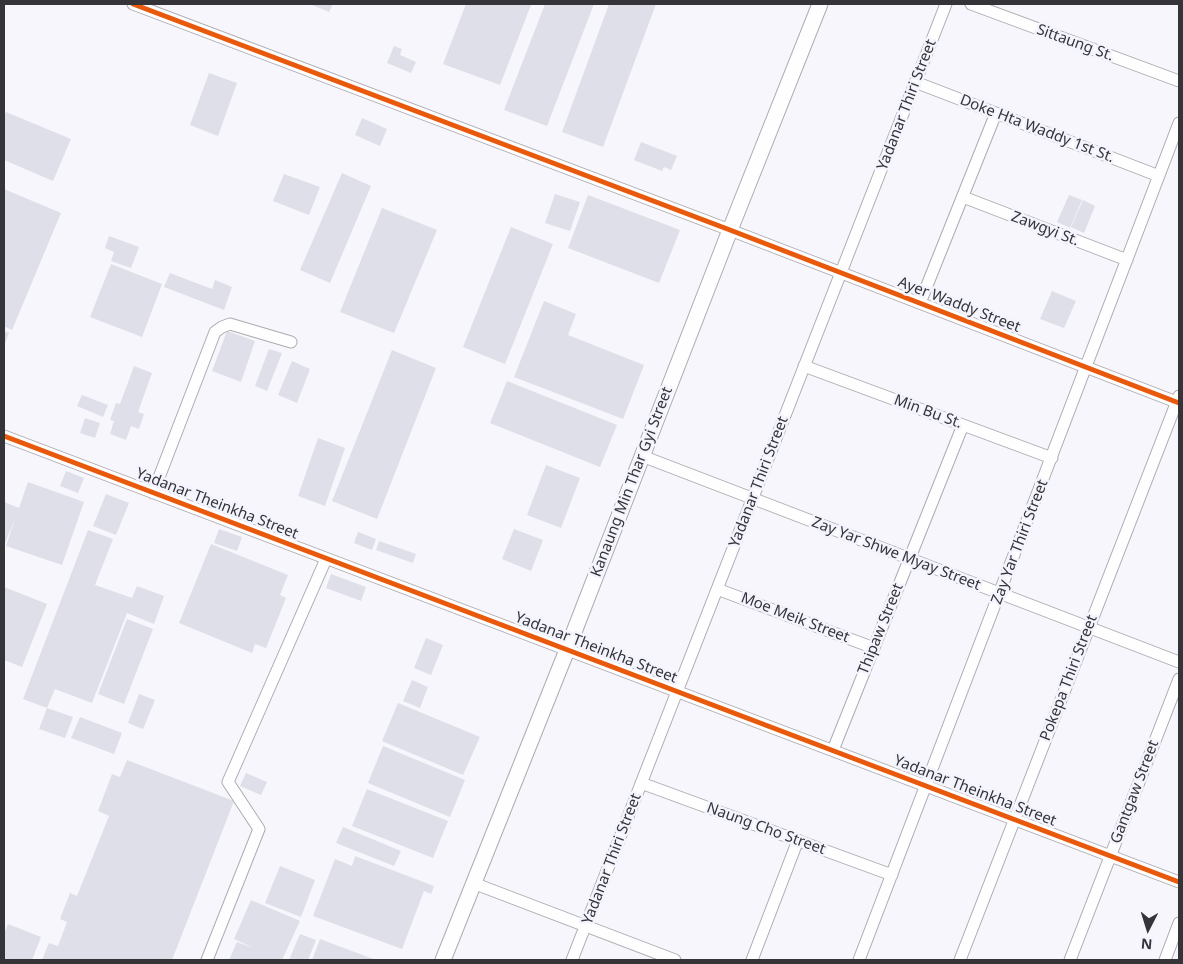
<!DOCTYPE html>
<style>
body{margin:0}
#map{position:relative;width:1183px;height:964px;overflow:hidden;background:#f6f6fc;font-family:"Noto Sans",sans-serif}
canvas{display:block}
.frame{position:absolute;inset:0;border:5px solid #353539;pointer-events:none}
.north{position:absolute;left:1123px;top:904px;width:50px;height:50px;-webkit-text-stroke:4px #f4f4fe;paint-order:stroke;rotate:185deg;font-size:14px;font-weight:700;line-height:20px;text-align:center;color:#353539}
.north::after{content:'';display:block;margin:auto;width:18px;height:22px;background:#353539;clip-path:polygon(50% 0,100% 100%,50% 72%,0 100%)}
</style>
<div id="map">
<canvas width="1183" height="964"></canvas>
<div class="frame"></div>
<div class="north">N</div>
</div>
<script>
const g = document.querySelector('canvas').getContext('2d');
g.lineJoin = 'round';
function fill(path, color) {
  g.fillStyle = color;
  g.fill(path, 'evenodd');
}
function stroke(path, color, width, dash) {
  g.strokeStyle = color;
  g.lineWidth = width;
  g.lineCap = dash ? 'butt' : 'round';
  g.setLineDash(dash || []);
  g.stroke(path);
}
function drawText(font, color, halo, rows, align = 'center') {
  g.font = font + ' "Noto Sans",sans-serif';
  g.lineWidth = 5;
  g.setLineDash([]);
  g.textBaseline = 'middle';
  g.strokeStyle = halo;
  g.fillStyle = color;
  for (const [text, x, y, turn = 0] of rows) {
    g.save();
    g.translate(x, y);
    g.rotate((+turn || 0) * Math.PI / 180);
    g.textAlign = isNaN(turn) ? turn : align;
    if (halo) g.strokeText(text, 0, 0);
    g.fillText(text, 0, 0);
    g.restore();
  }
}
fill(new Path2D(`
 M310 4H333L329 12Z
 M466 4 531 5 500 85 443 64Z
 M545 4H594L547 126 504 110Z
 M609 4H656L603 147 562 132Z
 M394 46 402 49 400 55 416 62 411 73 387 63Z
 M209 73 237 83 218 136 190 125Z
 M6 112 71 139 53 181 4 160V118Z
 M362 118 387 129 380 146 355 135Z
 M641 142 677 156 671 170 664 167 662 171 634 160Z
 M342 173 371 186 330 283 300 270Z
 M284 174 320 187 309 215 273 201Z
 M4 189 61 213 12 330 4 326Z
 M555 194 580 202 570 231 545 223Z
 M588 195 680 230 659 283 568 248Z
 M1069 195 1082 200 1070 228 1057 222Z
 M1083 200 1095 206 1084 233 1071 227Z
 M382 208 437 230 394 333 340 312Z
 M511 227 553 244 505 364 463 347Z
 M109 236 139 247 131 268 111 261 114 252 105 248Z
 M111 264 162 284 142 337 90 317Z
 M170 273 212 289 215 280 232 287 224 310 164 287Z
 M1052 291 1076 301 1064 328 1040 319Z
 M544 301 576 314 568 335 644 365 623 419 514 377Z
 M4 331 9 333 4 346Z
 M227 331 255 341 241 382 212 371Z
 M269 349 282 353 267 391 255 386Z
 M392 350 436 368 377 519 332 501Z
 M292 361 310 369 297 403 278 395Z
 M134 366 152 373 138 412 144 414 139 429 131 426 126 440 110 434 114 421 110 420 116 403 120 404Z
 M507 381 617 425 600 467 490 423Z
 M82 395 108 405 103 417 77 406Z
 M85 418 100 423 95 438 80 433Z
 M318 438 345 448 325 506 298 496Z
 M546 465 580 478 561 528 527 515Z
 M66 471 84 478 78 493 60 486Z
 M28 482 84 502 62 565 6 546 15 518 4 546V502L19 508Z
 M106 494 129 503 116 535 93 526Z
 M219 529 242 537 237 551 214 543Z
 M514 529 543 540 531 571 502 559Z
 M88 530 113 539 95 585 132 598 137 586 164 596 154 624 127 613 92 703 55 689 47 708 23 699Z
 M358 532 376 539 372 550 354 543Z
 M379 541 416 554 413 563 376 550Z
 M211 544 288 575 280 595 286 598 266 648 255 644 252 653 179 623Z
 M331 574 366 587 361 601 326 588Z
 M4 587 47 604 22 667 4 660Z
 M127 619 153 629 124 704 98 694Z
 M426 638 443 645 431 675 414 668Z
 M412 680 428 687 420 708 403 701Z
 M139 694 155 700 143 729 128 723Z
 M398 703 480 737 463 775 382 741Z
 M47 708 73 717 65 738 39 729Z
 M80 717 122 733 114 754 71 738Z
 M383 746 465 780 450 817 368 783Z
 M127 760 234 801 172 960H42L49 943 58 946 67 922 60 919 70 893 77 896 109 816 98 811 112 774 120 777Z
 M246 773 267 782 261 795 240 786Z
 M367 789 448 821 433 858 352 826Z
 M343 827 401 851 394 866 336 843Z
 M355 856 434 886 431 894 424 891 402 949 313 916 335 859 352 866Z
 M280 866 315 880 301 917 265 903Z
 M251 900 300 921 282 960H229L237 942 254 948 234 939Z
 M8 924 41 937 32 960H4V934Z
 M300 934 316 940 308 960H289Z
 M320 939 376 960H312Z`), '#dfdfe9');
const street = new Path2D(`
 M133 4 730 230 1179 403
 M971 4 1179 81
 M915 82 1159 176
 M963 197 1127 260
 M920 303 996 113
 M804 366 1052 458
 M4 436 1179 882
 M642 456 1179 662
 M153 493 215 332 222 327 230 324 291 342
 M717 589 874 648
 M833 750 963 425
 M641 783 892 875
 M473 883 675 960
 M207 960 259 829 228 782 326 559
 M572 960 946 4
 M752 960 798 840
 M859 960 1179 123
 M960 960 1179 396
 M1070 960 1179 679
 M1165 960 1179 923`);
const secondary = new Path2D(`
 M443 960 567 650 730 230 820 4`);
stroke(street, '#acacb1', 13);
stroke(secondary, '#acacb1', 17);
stroke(street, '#fefeff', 11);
stroke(secondary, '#fefeff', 15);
stroke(new Path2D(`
 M133 4 730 230 1179 403
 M4 436 1179 882`), '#e8590c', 5);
drawText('15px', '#353539', '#f4f4fe', [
 ["Sittaung St.",1075,43,20],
 ["Yadanar Thiri Street",907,105,-69],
 ["Doke Hta Waddy 1st St.",1037,129,21],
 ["Zawgyi St.",1045,229,21],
 ["Ayer Waddy Street",959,305,21],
 ["Min Bu St.",928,412,20],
 ["Kanaung Min Thar Gyi Street",632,482,-69],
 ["Yadanar Thiri Street",759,482,-69],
 ["Yadanar Theinkha Street",217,504,21],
 ["Zay Yar Thiri Street",1020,542,-69],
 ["Zay Yar Shwe Myay Street",896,554,21],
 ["Moe Meik Street",795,618,21],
 ["Thipaw Street",881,629,-68],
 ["Yadanar Theinkha Street",596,648,21],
 ["Pokepa Thiri Street",1069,678,-69],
 ["Yadanar Theinkha Street",975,791,21],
 ["Gantgaw Street",1135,792,-69],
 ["Naung Cho Street",766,829,20],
 ["Yadanar Thiri Street",612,859,-69]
]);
</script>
